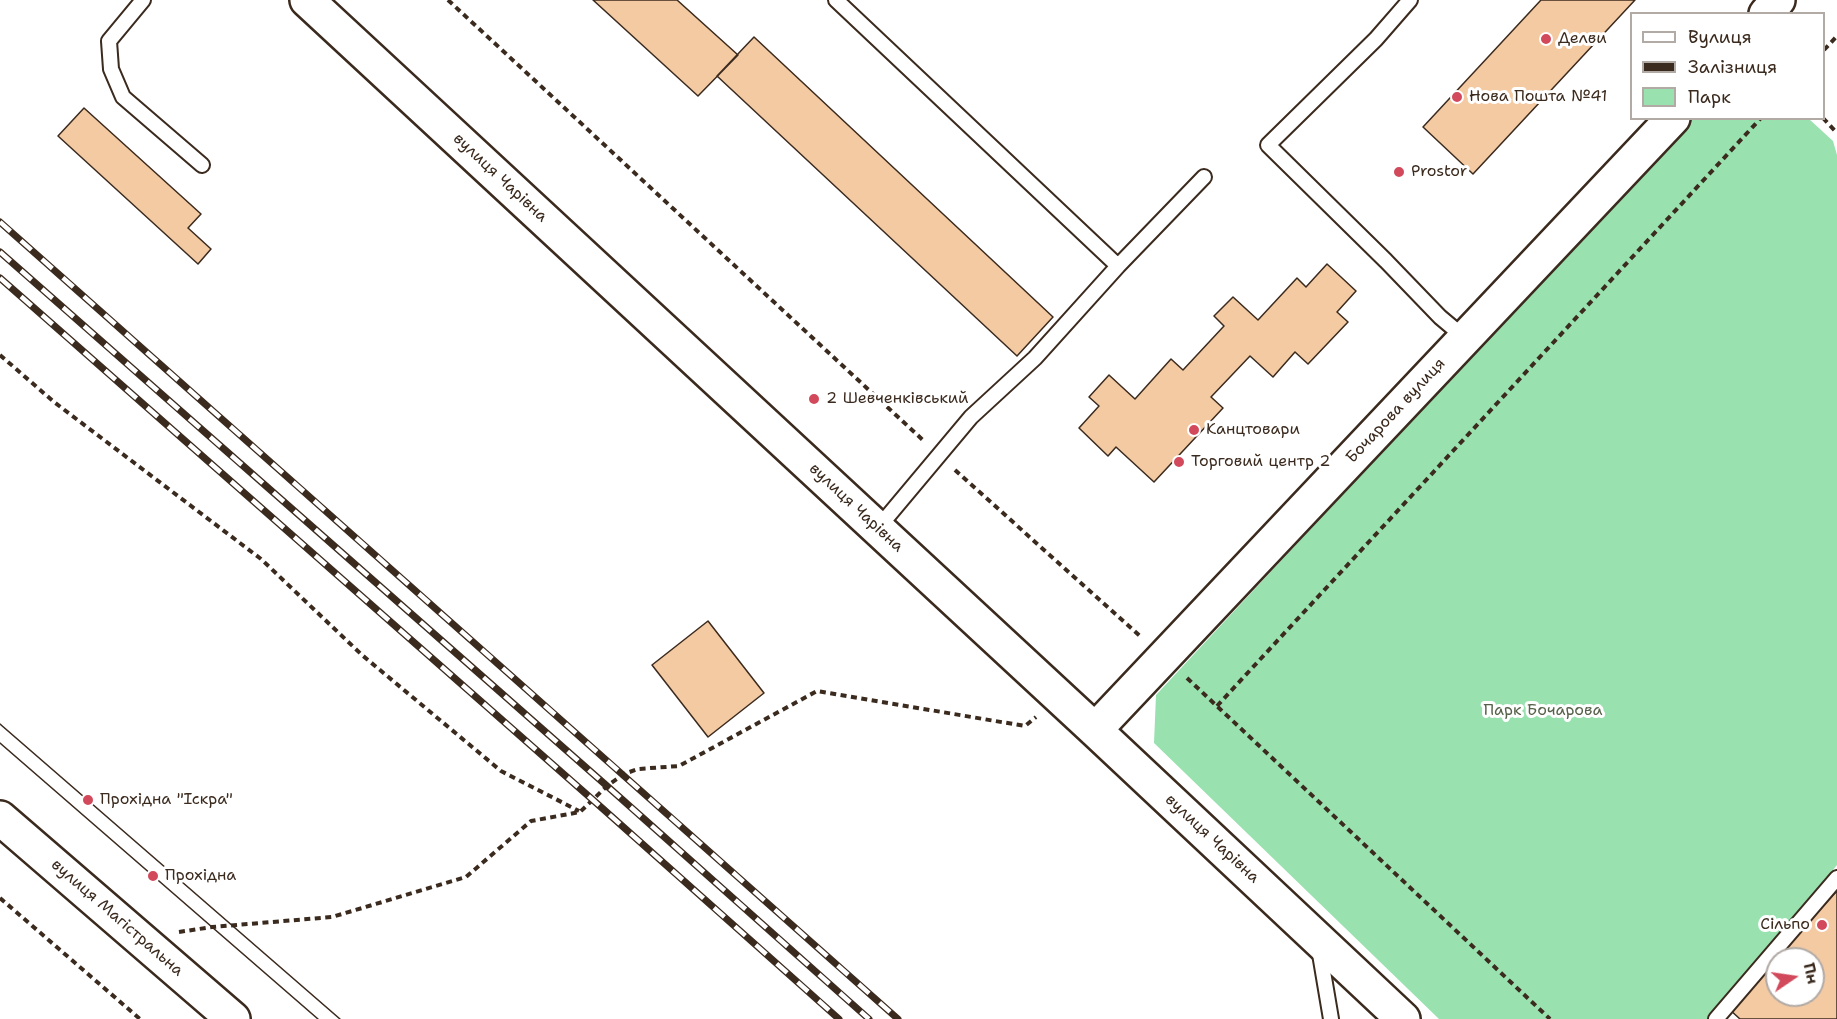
<!DOCTYPE html>
<meta charset="utf-8">
<style>
body{margin:0}
#map{position:relative;width:1837px;height:1019px;overflow:hidden;background:#fff;font-family:"Shantell Sans",sans-serif}
canvas{display:block}
.legend{position:absolute;left:1630px;top:12px;width:195px;height:108px;box-sizing:border-box;background:#fff;border:2px solid #b1aaa5;margin:0;padding:8px 10px;list-style:none;font-size:18px;color:#3b2a1e}
.legend li{display:flex;align-items:center;gap:12px;height:30px}
.legend b{width:30px;border:2px solid #b1aaa5}
.north{position:absolute;left:1765px;top:947px;width:60px;height:60px;box-sizing:border-box;background:#fff;border:2px solid #b1aaa5;border-radius:50%;rotate:77deg;font-size:16px;font-weight:700;line-height:24px;text-align:center;color:#3b2a1e}
.north::after{content:'';display:block;margin:auto;width:21px;height:27px;background:#d1495b;clip-path:polygon(50% 0,100% 100%,50% 72%,0 100%)}
</style>
<div id="map">
<canvas width="1837" height="1019"></canvas>
<ul class="legend">
<li><b style="height:8px;background:#fff"></b>Вулиця</li>
<li><b style="height:8px;background:#3b2a1e"></b>Залізниця</li>
<li><b style="height:16px;background:#99e1af"></b>Парк</li>
</ul>
<div class="north">Пн</div>
</div>
<script>
const g = document.querySelector('canvas').getContext('2d');
g.lineJoin = 'round';
function fill(path, color) {
  g.fillStyle = color;
  g.fill(path, 'evenodd');
}
function stroke(path, color, width, dash) {
  g.strokeStyle = color;
  g.lineWidth = width;
  g.lineCap = dash ? 'butt' : 'round';
  g.setLineDash(dash || []);
  g.stroke(path);
}
function drawText(font, color, halo, rows, align = 'center') {
  g.font = font + ' "Shantell Sans",sans-serif';
  g.lineWidth = 6;
  g.setLineDash([]);
  g.textBaseline = 'middle';
  g.strokeStyle = halo;
  g.fillStyle = color;
  for (const [text, x, y, turn = 0] of rows) {
    g.save();
    g.translate(x, y);
    g.rotate((+turn || 0) * Math.PI / 180);
    g.textAlign = isNaN(turn) ? turn : align;
    if (halo) g.strokeText(text, 0, 0);
    g.fillText(text, 0, 0);
    g.restore();
  }
}
fill(new Path2D(`
 M1692 119H1809L1833 141 1837 155V865L1709 1019H1439L1154 743 1156 695Z`), '#99e1af');
const building = new Path2D(`
 M593 0H677L738 55 698 96Z
 M1541 0H1635L1473 174 1423 127Z
 M754 37 1053 317 1017 356 717 76Z
 M84 108 201 214 188 228 211 249 198 264 58 136Z
 M1327 264 1356 291 1337 312 1348 322 1308 364 1295 352 1273 377 1250 356 1211 397 1223 408 1154 482 1116 447 1108 456 1079 428 1099 406 1089 397 1109 375 1135 399 1171 359 1183 370 1224 326 1214 316 1233 297 1258 320 1297 278 1306 287Z
 M708 621 764 693 708 737 652 665Z
 M1837 891V1019H1740L1729 1009ZM1777 959H1813V995H1777Z`);
fill(building, '#f4caa3');
stroke(building, '#3b2a1e', 1.5);
const lane = new Path2D(`
 M143 0 109 41 111 69 123 97 202 165
 M836 0 1118 266 1035 358 971 417 878 528
 M1410 0 1376 39 1268 145 1386 261 1440 317 1465 338
 M1118 266 1204 177
 M1319 948 1331 1019
 M1716 1019 1837 878`);
const secondary = new Path2D(`
 M307 0 1095 730 1403 1019
 M1766 14 1778 0
 M1095 730 1673 118
 M0 818 233 1019`);
stroke(lane, '#3b2a1e', 18);
stroke(secondary, '#3b2a1e', 38);
stroke(new Path2D(`
 M448 0 925 442
 M1824 50 1837 36
 M1823 118 1837 133
 M0 355 54 402 261 559 362 655 501 771 579 811
 M955 470 1141 637
 M1187 678 1550 1019
 M1217 706 1761 118
 M0 898 140 1019
 M179 932 212 927 332 917 466 877 531 821 580 812 607 786 624 774 638 769 679 766 817 691 1025 726 1036 717`), '#3b2a1e', 4, [6, 4.5]);
stroke(lane, '#fff', 14);
stroke(secondary, '#fff', 33);
stroke(new Path2D(`
 M0 724 340 1019
 M0 743 318 1019`), '#3b2a1e', 1.5);
const rail = new Path2D(`
 M0 222 898 1019
 M0 252 607 786 869 1019
 M0 278 593 800 839 1019`);
stroke(rail, '#3b2a1e', 7);
stroke(rail, '#fff', 4.5, [14]);
for (const [x, y, r, color] of [
 [1546,39,6,"#d1495b"],
 [1457,97,6,"#d1495b"],
 [1399,172,6,"#d1495b"],
 [814,399,6,"#d1495b"],
 [1194,430,6,"#d1495b"],
 [1179,462,6,"#d1495b"],
 [88,800,6,"#d1495b"],
 [153,876,6,"#d1495b"],
 [1822,925,6,"#d1495b"]
]) {
  const dot = new Path2D();
  dot.arc(x, y, r, 0, 2 * Math.PI);
  g.fillStyle = color;
  g.fill(dot);
  stroke(dot, '#fff', 2);
}
drawText('16px', '#3b2a1e', '#fff', [
 ["Делви",1558,39],
 ["Нова Пошта №41",1469,97],
 ["Prostor",1411,172],
 ["2 Шевченківський",826,399],
 ["Канцтовари",1206,430],
 ["Торговий центр 2",1191,462],
 ["Прохідна \"Іскра\"",100,800],
 ["Прохідна",165,876],
 ["Сільпо",1810,925,"right"]
], 'left');
drawText('16px', '#3b2a1e', '#fff', [
 ["вулиця Чарівна",500,178,43],
 ["Бочарова вулиця",1396,411,-47],
 ["вулиця Чарівна",856,508,43],
 ["вулиця Чарівна",1212,839,43],
 ["вулиця Магістральна",117,918,41]
]);
drawText('16px', '#57614a', '#fff', [
 ["Парк Бочарова",1543,711]
]);
</script>
